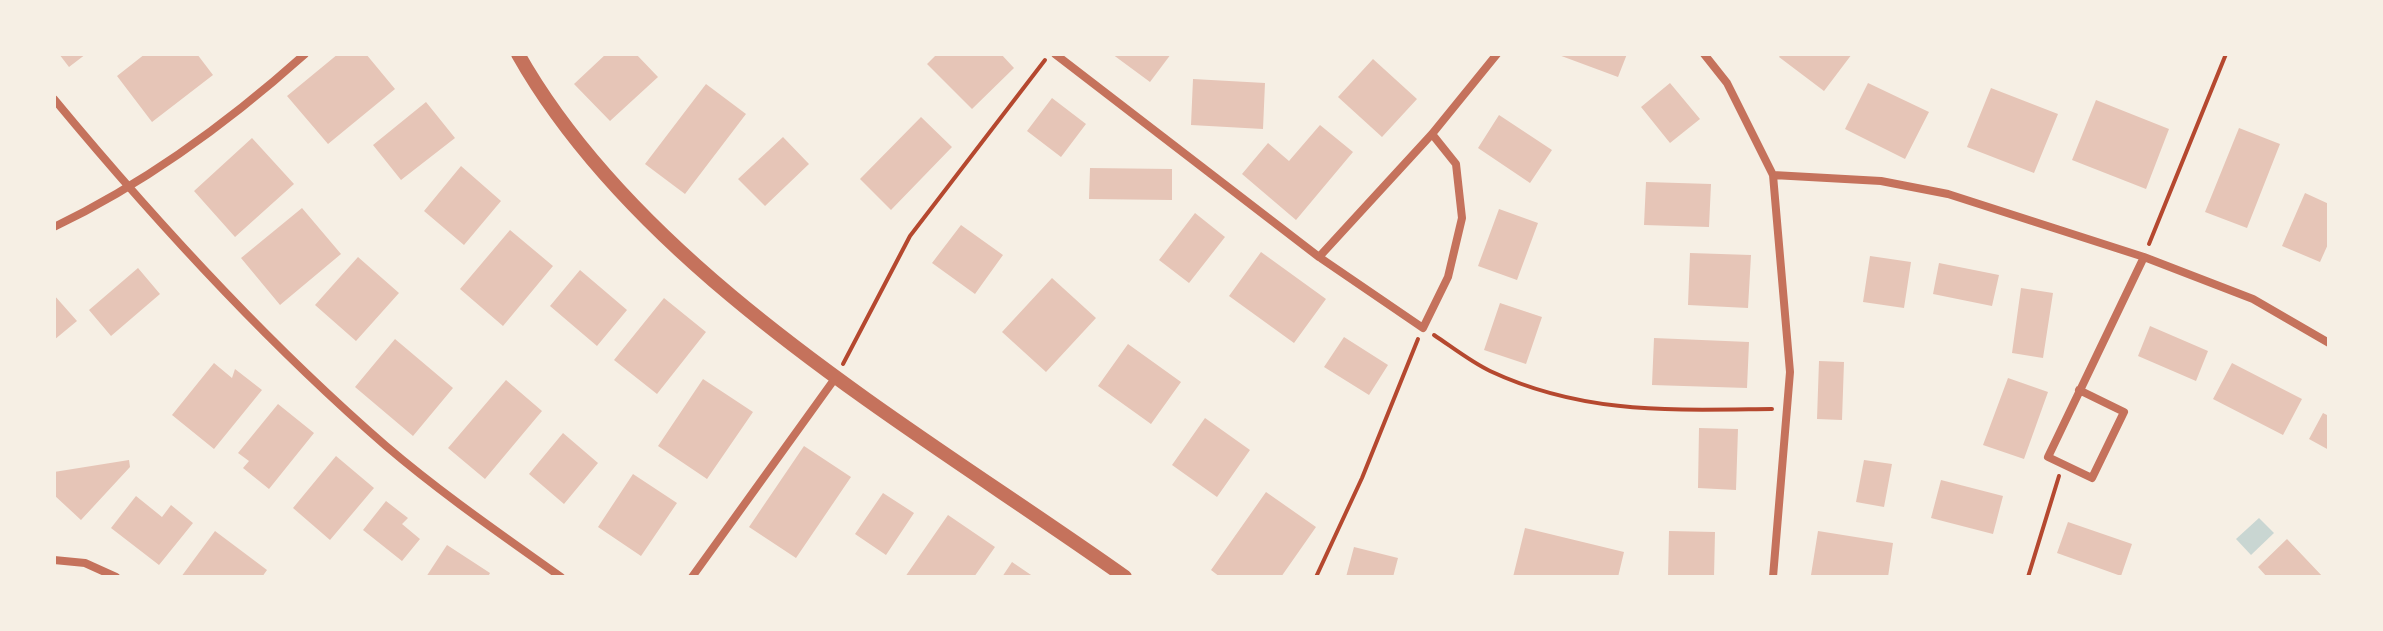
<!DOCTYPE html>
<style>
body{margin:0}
#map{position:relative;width:2383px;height:631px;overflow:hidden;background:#f6efe4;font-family:"IBM Plex Serif",serif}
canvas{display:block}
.frame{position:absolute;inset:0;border:56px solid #f6efe4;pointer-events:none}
</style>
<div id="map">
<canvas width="2383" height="631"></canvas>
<div class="frame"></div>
</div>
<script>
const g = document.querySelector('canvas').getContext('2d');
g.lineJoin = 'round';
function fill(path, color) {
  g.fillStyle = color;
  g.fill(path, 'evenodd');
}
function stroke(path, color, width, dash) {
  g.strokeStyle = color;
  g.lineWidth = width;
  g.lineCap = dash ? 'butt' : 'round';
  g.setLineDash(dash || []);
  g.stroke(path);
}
fill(new Path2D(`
 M2259 518 2274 533 2251 555 2236 539Z`), '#c9d6d2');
fill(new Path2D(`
 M59 54H86L69 67Z
 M145 54H197L213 75 152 122 117 76Z
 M338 54H366L395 89 328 144 287 96Z
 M606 54H636L658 77 610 121 574 84Z
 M937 54H1001L1014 68 972 109 927 64Z
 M1112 54H1171L1150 82Z
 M1556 54H1627L1618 77Z
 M1781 54H1852L1824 91 1779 57Z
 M1373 59 1417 99 1382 137 1338 97Z
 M1193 79 1265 83 1263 129 1191 125Z
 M1670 83 1700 119 1670 143 1641 107Z
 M1868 83 1929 112 1905 159 1845 129Z
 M706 84 746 114 685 194 645 164Z
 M1991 88 2058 114 2034 173 1967 147Z
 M1052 98 1086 124 1061 157 1027 131Z
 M2096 100 2169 129 2146 189 2072 160Z
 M426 102 455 138 401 180 373 145Z
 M1499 115 1552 150 1530 183 1478 148Z
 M921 117 952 147 891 210 860 179Z
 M1320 125 1353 152 1296 220 1242 174 1268 143 1289 161Z
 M2239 128 2280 144 2247 228 2205 212Z
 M783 137 809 164 765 206 738 179Z
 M252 138 294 184 235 237 194 191Z
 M461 166 501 201 464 245 424 211Z
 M1090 168 1172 169V200L1089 199Z
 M1646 182 1711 184 1709 227 1644 225Z
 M2305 193 2329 204V242L2320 262 2282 246Z
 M302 208 341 254 280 305 241 258Z
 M1499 209 1538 223 1517 280 1478 266Z
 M1195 213 1225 237 1189 283 1159 260Z
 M961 225 1003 255 975 294 932 263Z
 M510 230 553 266 503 326 460 289Z
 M1261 252 1326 299 1294 343 1229 296Z
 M1690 253 1751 255 1748 308 1688 305Z
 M1870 256 1911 262 1904 308 1863 302Z
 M358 257 399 293 356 341 315 305Z
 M1939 263 1999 275 1992 306 1933 294Z
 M138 268 160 294 111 336 89 310Z
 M580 270 627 310 597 346 550 306Z
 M1052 278 1096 318 1046 372 1002 332Z
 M2021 288 2053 293 2043 358 2012 353Z
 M54 295 77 321 54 340Z
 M664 298 706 332 657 394 614 360Z
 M1500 303 1542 317 1526 364 1484 350Z
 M2150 326 2208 351 2196 381 2138 356Z
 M1344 337 1388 365 1369 395 1324 367Z
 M1654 338 1749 342 1747 388 1652 385Z
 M395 339 453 388 413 436 355 387Z
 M1128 344 1181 382 1151 424 1098 386Z
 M1819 361 1844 362 1842 420 1817 419Z
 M214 363 232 378 235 369 262 390 214 449 172 415Z
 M2232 363 2302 399 2283 435 2213 399Z
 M2008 378 2048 392 2024 459 1983 445Z
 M703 379 753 412 707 479 658 446Z
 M506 380 542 411 485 479 448 448Z
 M278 404 314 433 269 489 243 468 249 461 238 453Z
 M2323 413 2329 416V450L2309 439Z
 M1205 418 1250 450 1217 497 1172 465Z
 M1699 428 1738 429 1736 490 1698 488Z
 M563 433 598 463 564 504 529 474Z
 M804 446 851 477 796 558 749 527Z
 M336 456 374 488 330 540 293 508Z
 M129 460 130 467 81 520 54 495V472Z
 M1864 460 1892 464 1884 507 1856 502Z
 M633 474 677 503 641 556 598 527Z
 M1941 480 2003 496 1993 534 1931 518Z
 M1266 492 1316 527 1281 577H1220L1211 570Z
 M883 493 914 513 886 555 855 534Z
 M136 496 162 517 171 505 193 523 159 565 111 528Z
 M386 501 408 518 402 524 420 539 402 561 363 530Z
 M948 515 995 547 974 577H905Z
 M2068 522 2132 544 2121 576 2057 553Z
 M1525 528 1624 552 1618 577H1513Z
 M215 531 267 570 262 577H181Z
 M1669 531 1715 532 1714 577H1668Z
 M1818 531 1893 543 1888 577 1811 575Z
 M2287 539 2323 577H2267L2258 567Z
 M447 545 490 573 488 577H426Z
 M1354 547 1398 558 1393 577H1346Z
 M1012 562 1034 577H1002Z`), '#e6c5b7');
stroke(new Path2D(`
 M2292 54H2295
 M2149 244 2226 54
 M1434 335C1452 347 1471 362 1490 371 1584 415 1672 410 1772 409
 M843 364 910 236 1045 60
 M1316 577 1362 478 1418 339
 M2028 577 2059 476`), '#b5482f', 4);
stroke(new Path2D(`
 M1055 54 1319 257 1432 134 1497 54
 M1704 54 1727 83 1773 175 1790 372 1773 577
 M54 99C156 222 265 341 386 446 441 493 502 535 561 577
 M1773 175 1881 181 1948 194 2144 257 2253 299 2329 343
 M54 227C146 183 229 122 305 54
 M1319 257 1423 328 1448 277 1462 218 1456 164 1432 134
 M2079 390 2124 412 2092 478 2048 457 2144 257
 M54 560 85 563 116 577
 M692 577 836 377`), '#c5725c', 8);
stroke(new Path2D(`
 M518 54C643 276 921 432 1125 577`), '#c5725c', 14);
</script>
